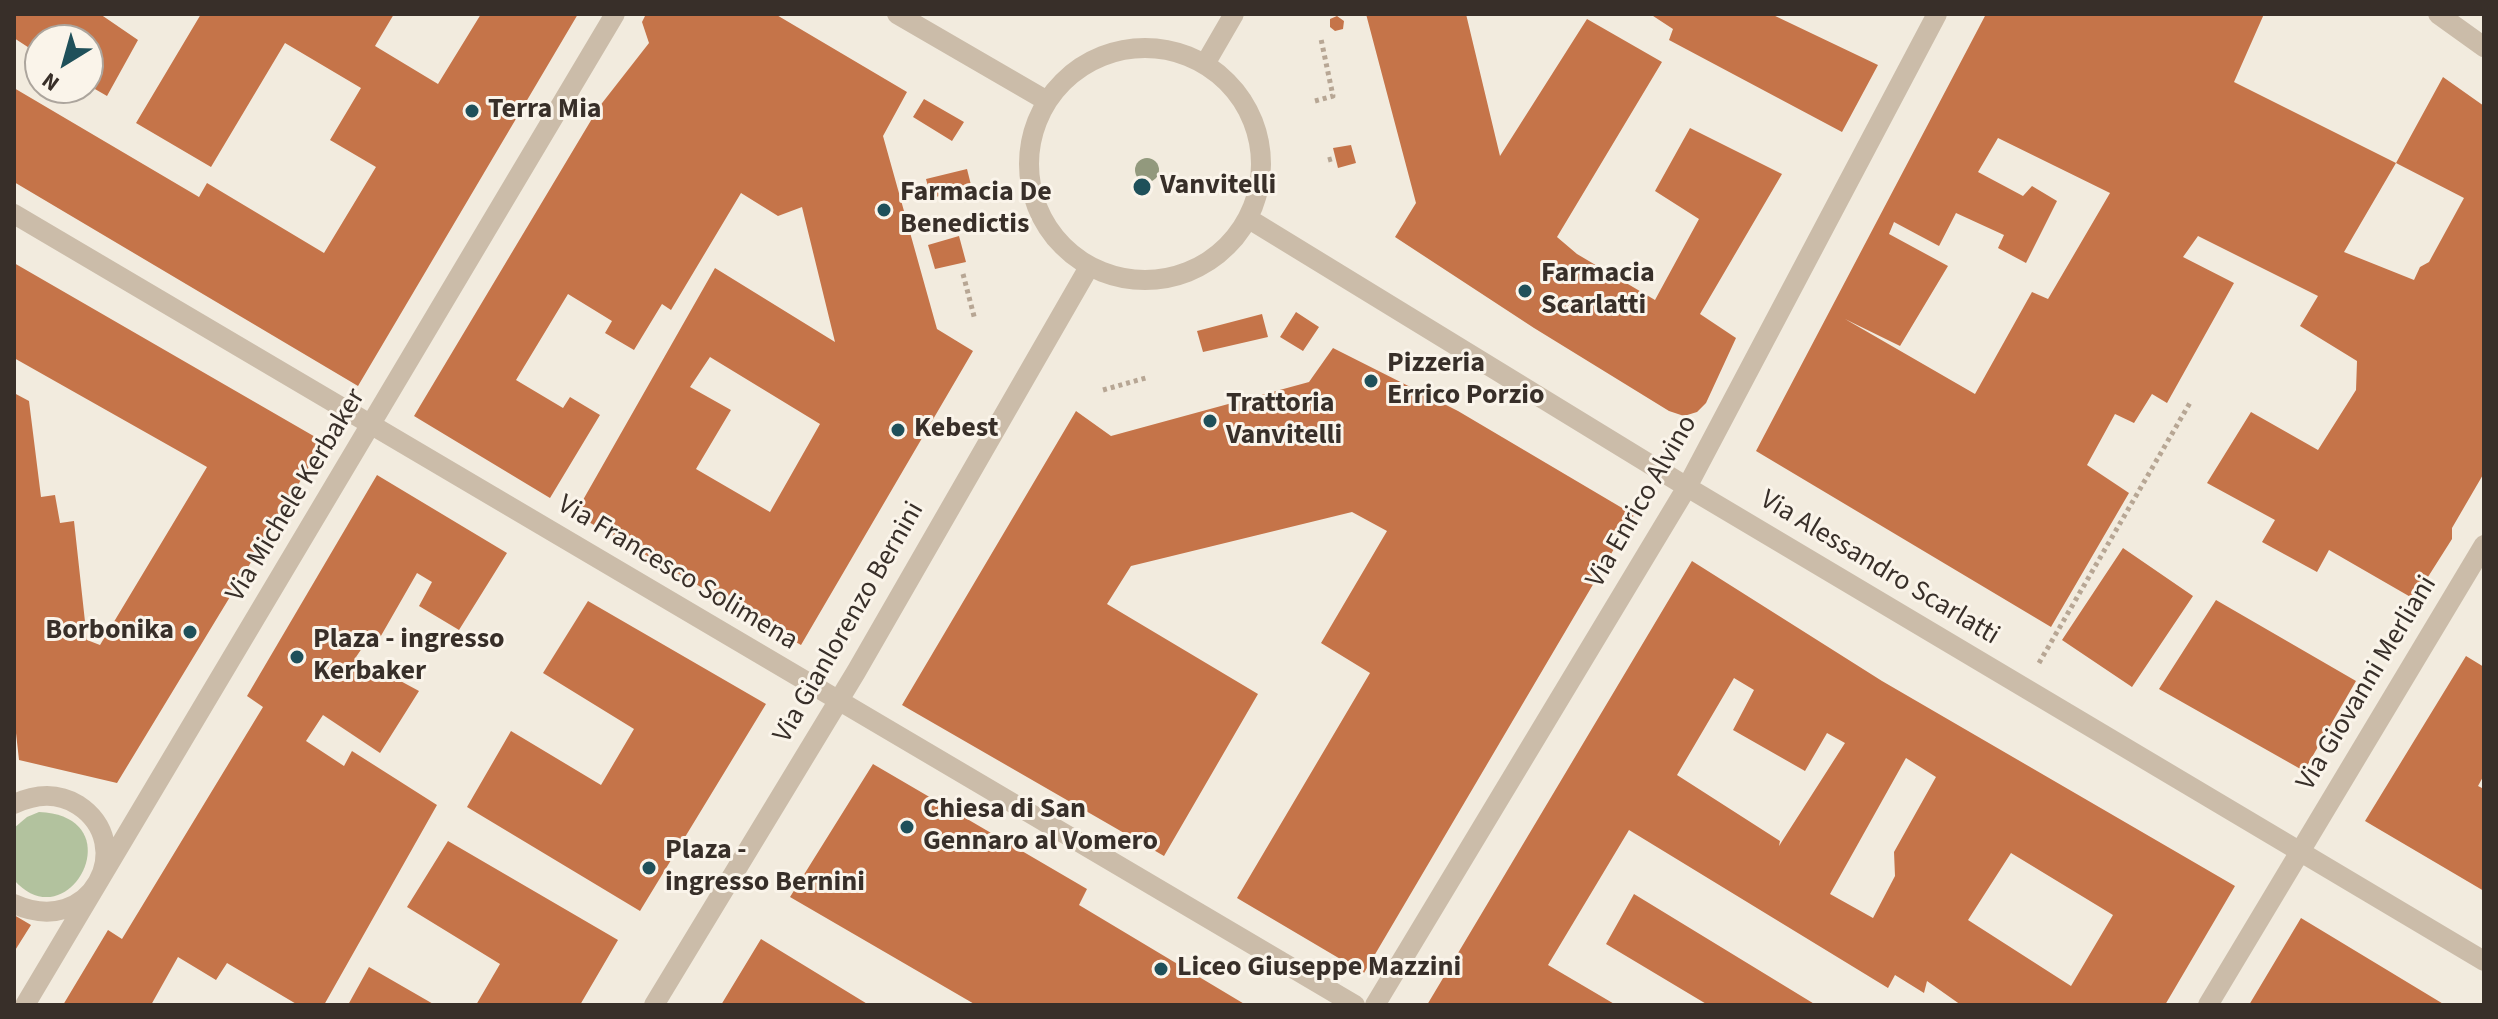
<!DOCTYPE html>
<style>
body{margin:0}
#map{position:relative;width:2498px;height:1019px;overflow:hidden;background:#f2ebde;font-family:"Source Sans 3",sans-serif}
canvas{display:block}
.frame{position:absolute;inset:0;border:16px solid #382f29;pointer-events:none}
.north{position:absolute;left:24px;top:24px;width:80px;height:80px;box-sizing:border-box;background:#faf4ea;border:2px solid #aca59d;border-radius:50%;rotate:217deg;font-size:22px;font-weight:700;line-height:32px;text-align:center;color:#382f29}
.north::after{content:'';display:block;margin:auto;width:28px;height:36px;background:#1f505a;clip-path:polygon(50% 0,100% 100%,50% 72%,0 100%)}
</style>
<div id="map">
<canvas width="2498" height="1019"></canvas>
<div class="frame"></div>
<div class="north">N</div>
</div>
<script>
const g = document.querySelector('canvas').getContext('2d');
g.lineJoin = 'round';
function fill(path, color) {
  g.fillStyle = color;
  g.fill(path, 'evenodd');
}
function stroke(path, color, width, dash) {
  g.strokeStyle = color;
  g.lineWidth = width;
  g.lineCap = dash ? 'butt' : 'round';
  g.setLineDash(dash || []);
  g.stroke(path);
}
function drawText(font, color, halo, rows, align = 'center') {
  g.font = font + ' "Source Sans 3",sans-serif';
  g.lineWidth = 6;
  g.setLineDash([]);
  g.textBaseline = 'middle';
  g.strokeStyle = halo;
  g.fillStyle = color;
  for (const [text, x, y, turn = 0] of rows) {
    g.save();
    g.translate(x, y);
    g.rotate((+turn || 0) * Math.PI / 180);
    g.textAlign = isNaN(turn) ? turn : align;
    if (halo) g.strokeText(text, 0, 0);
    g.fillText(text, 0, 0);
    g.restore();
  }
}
fill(new Path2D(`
 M39 812C135 816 69 942 14 880V828L27 817Z`), '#b2c29e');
fill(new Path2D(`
 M14 14H100L138 40 107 96 88 85V40H40V55L14 38Z
 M201 14H394L375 46 438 84 481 14H578L358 386 14 182V88L199 197 207 183 324 253 376 167 330 140 361 88 285 43 211 167 136 123Z
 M646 14H775L907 92 883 136 937 329 973 351 801 645 575 514 715 268 835 342 802 207 778 216 741 193 671 310 662 304 634 350 605 333 612 321 568 294 516 380 563 408 570 397 600 415 550 498 414 416 599 107 649 43 642 22ZM710 357 820 424 770 512 696 469 731 410 690 387Z
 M1366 14H1466L1500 156 1587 19 1662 62 1557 237 1577 254 1655 300 1699 219 1655 191 1690 128 1782 174 1700 314 1736 338 1706 403 1697 412 1684 416 1669 411 1534 328 1395 237 1416 203Z
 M1650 14H1771L1878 65 1842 132 1669 40 1673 29Z
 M1986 14H2264L2234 82 2396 163 2344 252 2414 280 2420 267 2429 262 2464 198 2396 163 2443 77 2484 106V473L2452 528V539L2414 599 2329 550 2317 572 2262 542 2275 520 2207 483 2251 412 2318 450 2356 390 2357 361 2300 326 2318 296 2198 236 2183 257 2234 283 2167 403 2152 394 2134 423 2115 414 2087 465 2129 493 2051 627 1756 451ZM1998 138 2110 193 2048 299 2032 292 1975 394 1845 319 1900 346 1948 266 1889 234 1894 222 1939 246 1956 213 2004 235 1998 248 2026 263 2057 201 2032 186 2023 196 1978 172Z
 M1337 16 1344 21 1343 29 1335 31 1330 27V19Z
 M924 99 964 122 952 141 913 117Z
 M1351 145 1356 163 1338 168 1333 148Z
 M967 169 972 189 931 198 926 179Z
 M959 236 966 262 935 269 928 245Z
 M14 263 324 442 117 783 19 760 14 715V393L29 401 41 497 55 495 60 523 74 521 87 640 100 645 207 467 14 358Z
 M1296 312 1319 327 1303 351 1280 337Z
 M1262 314 1268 337 1203 352 1197 331Z
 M1333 348 1458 411 1634 515 1364 973 1237 898 1370 673 1321 643 1387 531 1352 512 1131 566 1107 604 1258 694 1164 856 902 705 1076 411 1111 436 1309 382Z
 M377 475 507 553 459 630 419 606 432 582 417 573 378 641 371 635 356 657 419 691 380 753 323 715 306 741 344 766 352 751 437 805 324 1005H298L227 963 216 980 178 957 151 1005H63L108 930 122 939 263 707 247 696Z
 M2123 548 2193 596 2132 687 2062 640Z
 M1692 561 1882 681 2235 886 2165 1005H1961L1927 981 1924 993 1895 975 1888 988 1629 830 1548 965 1616 1005H1427ZM1734 678 1754 690 1733 730 1805 771 1827 733 1845 743 1779 846 1780 841 1677 775ZM1906 758 1936 777 1894 852 1895 876 1873 918 1830 894ZM2011 853 2113 915 2071 986 1968 920Z
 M2216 600 2356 681 2304 771 2159 689Z
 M588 601 766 704 640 911 467 807 511 731 601 785 634 729 543 673Z
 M2466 656 2484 667V775L2478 786 2484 789V891L2365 821Z
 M873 764 1087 889 1079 905 1246 1005H976L790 897Z
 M448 841 618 940 580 1005H476L500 964 407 907Z
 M1634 894 1816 1005H1708L1606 944Z
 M14 915 31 925 14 952Z
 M2301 918 2445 1005H2249Z
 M761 939 869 1005H721Z
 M369 967 435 1005H348Z`), '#c57449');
stroke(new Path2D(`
 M1315 101 1333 96 1321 39
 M1328 160 1335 158
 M963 274 975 320
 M1103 390 1149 377
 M2039 663 2191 401`), '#b7a694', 5, [4, 4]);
stroke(new Path2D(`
 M897 14 1047 101
 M2438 14 2484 47
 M1029 164a116 116 0 1 1 232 0a116 116 0 1 1-232 0Z
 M1205 64 1234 14
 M14 214 1355 1005
 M1249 219 1687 487 2484 961
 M14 804C36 794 57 792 78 805 138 844 92 939 14 904
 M25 1005 615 14
 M654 1005 856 672 1089 267
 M1375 1005 1687 487 1937 14
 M2208 1005 2484 545`), '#cbbca9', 20);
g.fillStyle = '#92997d';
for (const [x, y] of [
 [1147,170]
]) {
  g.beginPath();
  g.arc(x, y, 12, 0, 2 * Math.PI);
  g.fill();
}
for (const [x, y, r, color] of [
 [472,111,8,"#1f505a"],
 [1142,187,10,"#1f505a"],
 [884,210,8,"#1f505a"],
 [1525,291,8,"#1f505a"],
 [1371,381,8,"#1f505a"],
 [1210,421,8,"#1f505a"],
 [898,430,8,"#1f505a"],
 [190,632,8,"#1f505a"],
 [297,657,8,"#1f505a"],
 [907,827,8,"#1f505a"],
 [649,868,8,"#1f505a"],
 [1161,969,8,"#1f505a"]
]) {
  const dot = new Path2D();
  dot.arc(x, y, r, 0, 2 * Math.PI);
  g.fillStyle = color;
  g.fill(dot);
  stroke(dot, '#faf4ea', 3);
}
drawText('bold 28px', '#382f29', '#faf4ea', [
 ["Terra Mia",488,111],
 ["Vanvitelli",1160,187],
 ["Farmacia De",900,194],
 ["Benedictis",900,226],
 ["Farmacia",1541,275],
 ["Scarlatti",1541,307],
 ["Pizzeria",1387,365],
 ["Errico Porzio",1387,397],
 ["Trattoria",1226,405],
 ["Vanvitelli",1226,437],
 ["Kebest",914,430],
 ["Borbonika",174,632,"right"],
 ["Plaza - ingresso",313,641],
 ["Kerbaker",313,673],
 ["Chiesa di San",923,811],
 ["Gennaro al Vomero",923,843],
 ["Plaza -",665,852],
 ["ingresso Bernini",665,884],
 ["Liceo Giuseppe Mazzini",1177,969]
], 'left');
drawText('28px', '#382f29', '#faf4ea', [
 ["Via Michele Kerbaker",297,496,-59],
 ["Via Enrico Alvino",1643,502,-60],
 ["Via Alessandro Scarlatti",1879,569,31],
 ["Via Francesco Solimena",677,574,31],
 ["Via Gianlorenzo Bernini",850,623,-60],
 ["Via Giovanni Merliani",2368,684,-59]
]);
</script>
